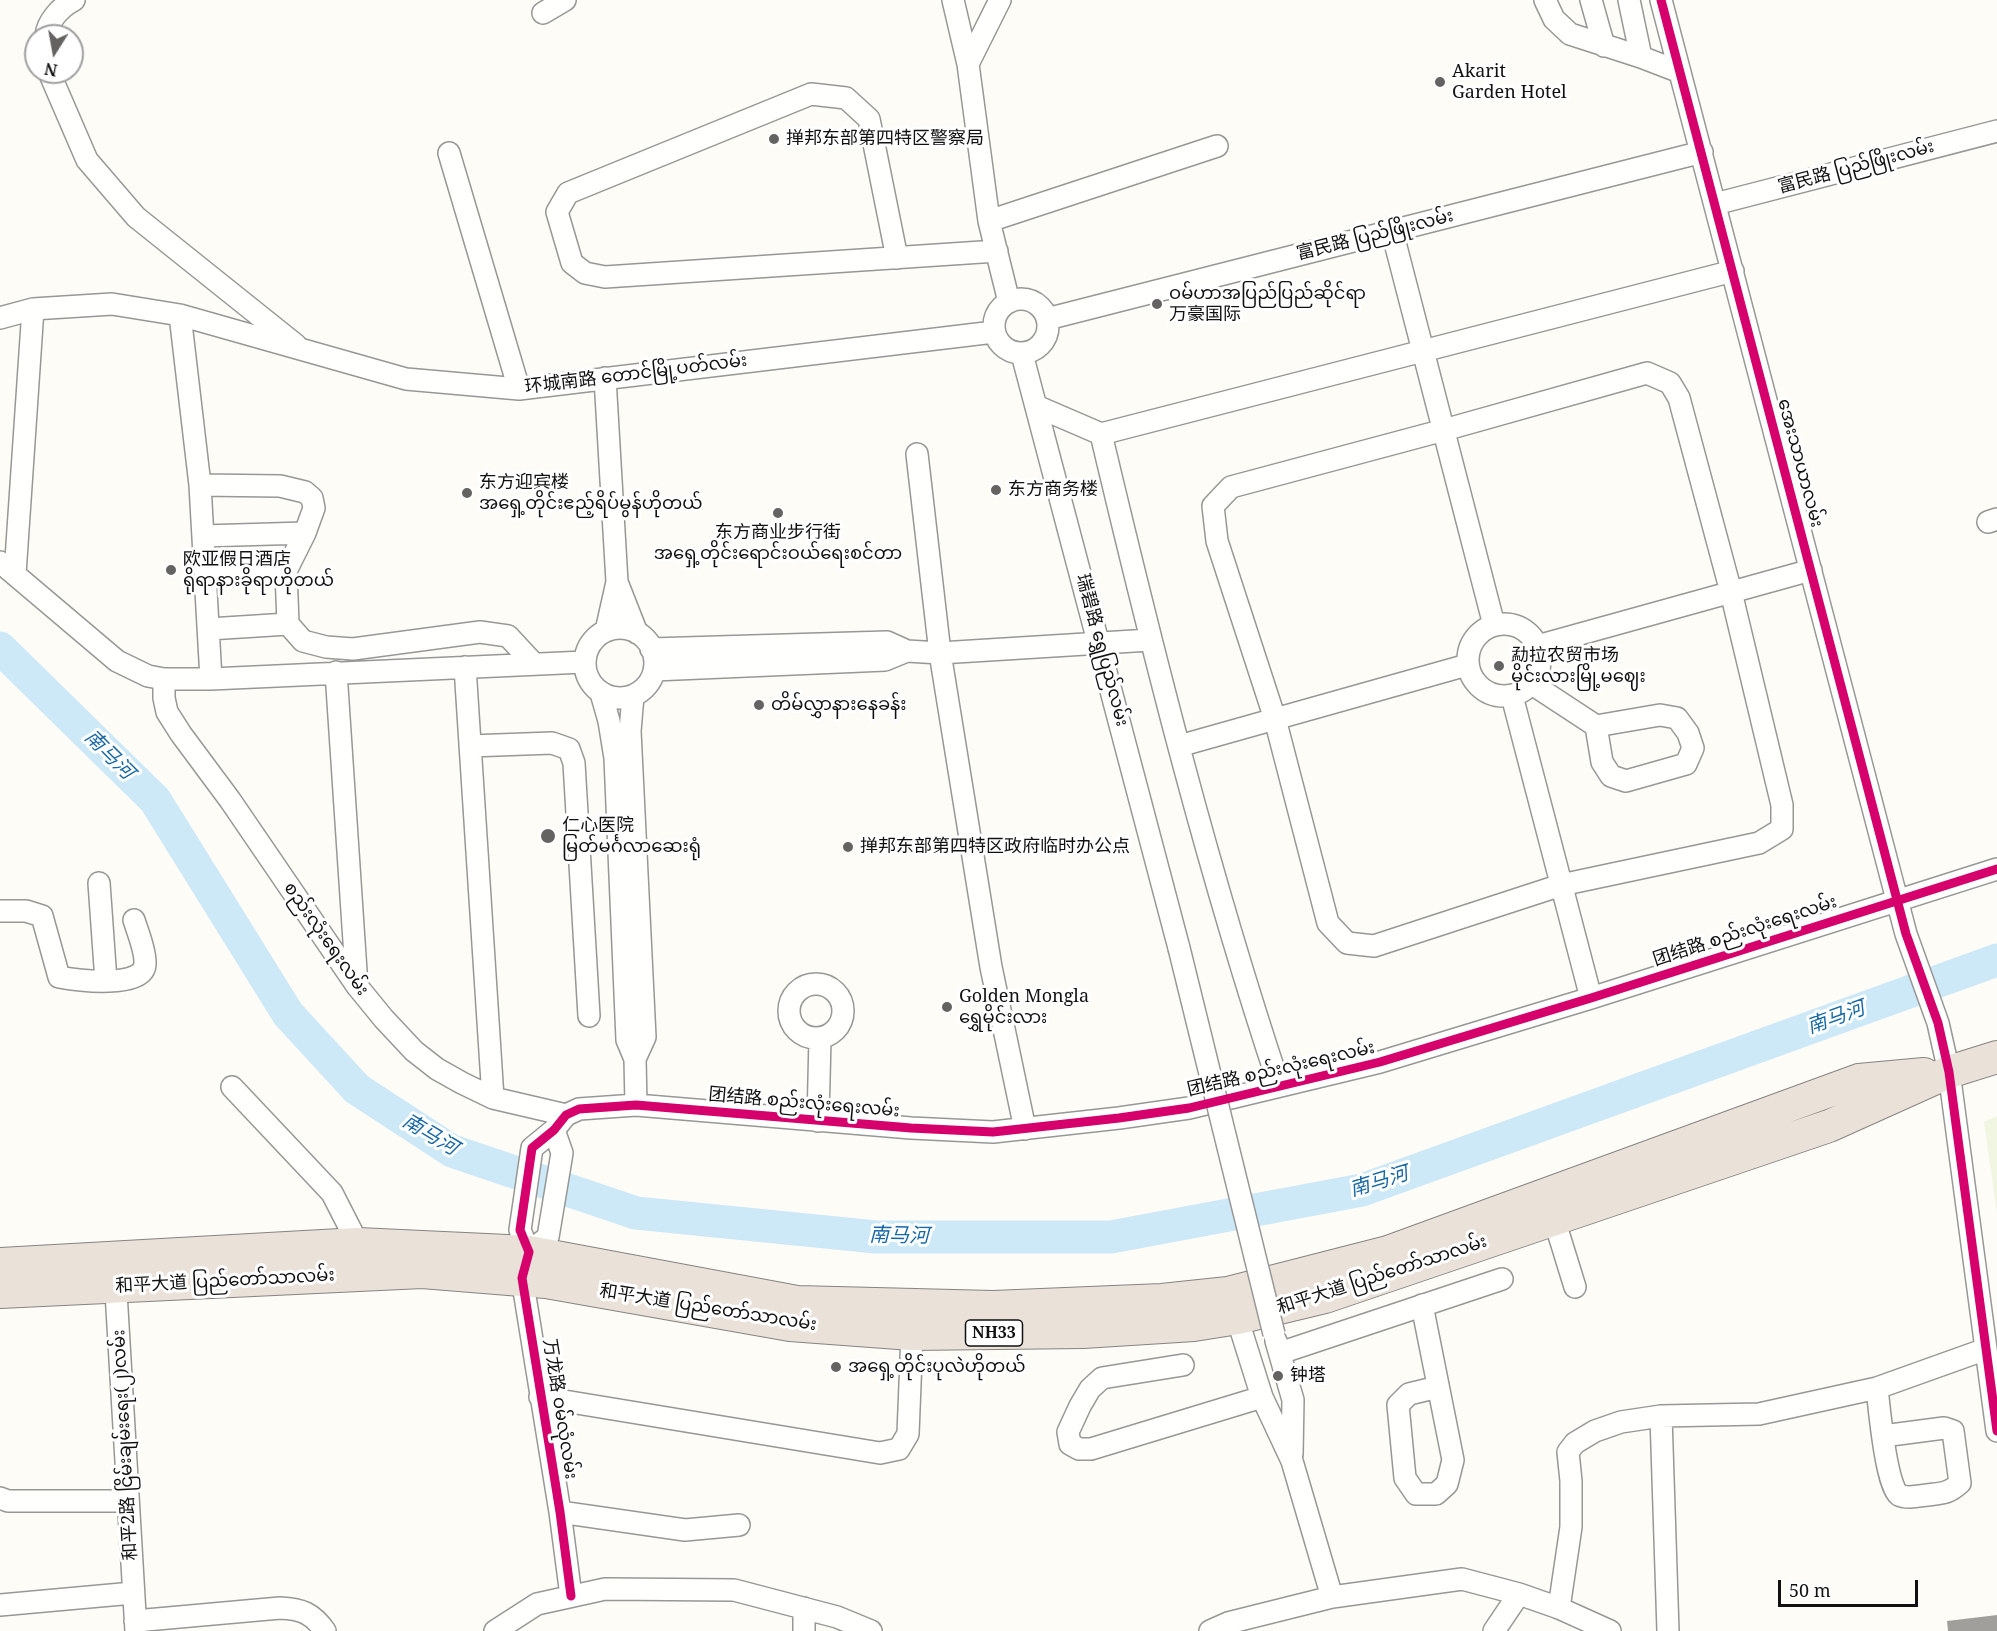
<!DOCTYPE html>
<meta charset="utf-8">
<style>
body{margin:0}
#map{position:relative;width:1997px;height:1631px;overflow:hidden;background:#fdfcf7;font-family:"Noto Serif",serif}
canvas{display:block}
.north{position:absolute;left:24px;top:24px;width:60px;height:60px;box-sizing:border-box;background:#fff;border:2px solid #a0a0a0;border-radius:50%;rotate:191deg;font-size:16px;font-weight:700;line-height:24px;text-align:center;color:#111}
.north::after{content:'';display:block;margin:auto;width:21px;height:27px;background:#646362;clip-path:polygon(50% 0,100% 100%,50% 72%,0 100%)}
.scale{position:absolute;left:1778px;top:1580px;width:140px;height:27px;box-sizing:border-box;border:3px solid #111;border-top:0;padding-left:8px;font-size:18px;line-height:21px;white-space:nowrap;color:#111;-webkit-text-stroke:4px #fff;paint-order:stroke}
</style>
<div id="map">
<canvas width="1997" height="1631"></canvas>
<div class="north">N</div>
<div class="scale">50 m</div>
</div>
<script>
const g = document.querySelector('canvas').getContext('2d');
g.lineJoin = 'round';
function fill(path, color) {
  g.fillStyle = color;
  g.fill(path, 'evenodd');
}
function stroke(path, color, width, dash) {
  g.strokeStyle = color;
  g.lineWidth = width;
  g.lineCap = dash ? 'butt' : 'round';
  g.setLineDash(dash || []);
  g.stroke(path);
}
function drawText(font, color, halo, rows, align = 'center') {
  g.font = font + ' "Noto Serif","Noto Sans SC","Noto Sans Myanmar",serif';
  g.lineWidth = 6;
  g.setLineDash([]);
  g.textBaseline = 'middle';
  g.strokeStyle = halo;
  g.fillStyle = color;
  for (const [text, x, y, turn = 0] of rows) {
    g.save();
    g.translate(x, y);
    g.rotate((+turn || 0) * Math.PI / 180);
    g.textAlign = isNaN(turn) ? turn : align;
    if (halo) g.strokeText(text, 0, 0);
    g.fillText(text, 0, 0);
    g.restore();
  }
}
fill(new Path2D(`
 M1997 1116V1213L1984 1122Z`), '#f0f6e1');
stroke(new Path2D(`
 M0 648 155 800 288 1014 357 1089 452 1151 636 1213 876 1237H1111L1362 1190 1997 960`), '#cde8f7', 33);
fill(new Path2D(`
 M1997 1615V1631H1948L1947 1621Z`), '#a19f9c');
const minor = new Path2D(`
 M953 0 968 64
 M1000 0 968 64 989 221 1009 302
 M1545 0 1554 19 1570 34 1641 57 1680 72
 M1591 0 1604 46
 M1629 0 1641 57
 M1661 0 1906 934 1938 1023 1949 1072 1997 1431
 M543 13 565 0
 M46 36C47 21 62 6 74 0
 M49 72 87 160 136 217 296 345
 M449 153 519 389
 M1715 204 1997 131
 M989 221 1217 146
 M1392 231 1494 625
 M897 258 869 119 846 98 811 94 568 193 557 212 572 263 585 273 605 277 997 251
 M994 326a27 27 0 1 1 54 0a27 27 0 1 1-54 0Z
 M180 315 200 485 211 679
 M0 318 33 309 112 304 180 315 406 379 519 389 994 332
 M1047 319 1702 152
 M1022 354 1179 948
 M1647 373 1670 383 1679 398 1731 592 1782 805V829L1759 843 1561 885 1374 946 1347 943 1328 923 1275 719 1217 541 1213 506 1231 487 1444 430Z
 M605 378 617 582
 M1036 406 1101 434C1153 653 1208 872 1279 1085
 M1101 434 1733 271
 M917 454 940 653 991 967 1025 1129
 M200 485 280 486 305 492 312 498 314 508 305 533 286 571 288 624 303 641 326 647 353 649 480 632 508 636 534 664
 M1988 522 1997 519
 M203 536 305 533
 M0 562 117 661 148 676 164 679H211L584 662
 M15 574 33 309
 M206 578 286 571
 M1468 660a36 36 0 1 1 72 0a36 36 0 1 1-72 0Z
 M585 663a35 35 0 1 1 70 0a35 35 0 1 1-70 0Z
 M209 629 288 624
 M606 631 617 582 637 633
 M1537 646 1811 570
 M651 649 887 642 907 651 885 660 654 670
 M907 651 940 653 1150 640
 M465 667 493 1098
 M336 672 357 986
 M164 679V698L167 712 181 734 230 800 357 986 384 1019 414 1051 437 1069 462 1083 493 1098 566 1115
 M1532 684 1596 726 1660 715 1677 718 1688 733 1693 748 1686 764 1626 781 1611 776 1602 762 1596 726
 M601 693 609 721 615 758 627 1040 635 1059 645 1037 630 731 633 696
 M1512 696 1591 998
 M470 746 552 743 569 749 574 763 589 1016
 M1179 746 1467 665
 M99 883 106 981
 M0 911H26L42 916 59 977C75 980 147 990 145 962 145 949 138 933 134 920
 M789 1011a27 27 0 1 1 54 0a27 27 0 1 1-54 0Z
 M635 1059 636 1105
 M232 1087 332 1193 358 1244
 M818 1121 820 1038
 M1554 1219 1575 1287
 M529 1252 548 1237 562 1153 554 1130
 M115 1275 136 1631
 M1422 1305 1453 1460 1447 1484 1436 1494H1416L1405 1478 1398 1405 1409 1394 1438 1387
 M1234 1308 1262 1397 1292 1461 1332 1597
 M1276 1341 1293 1400 1292 1454
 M1280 1353 1502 1279
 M1183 1365 1102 1378 1090 1389 1080 1406 1068 1432 1070 1444 1079 1449H1091L1262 1397
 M1877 1388C1879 1406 1886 1486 1899 1495 1907 1499 1919 1496 1927 1495 1942 1493 1948 1494 1960 1483L1953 1431 1944 1428 1883 1436
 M540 1397 880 1453 899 1449 908 1434 912 1334
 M1661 1416 1668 1631
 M0 1498 8 1501H128
 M560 1512 685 1530 739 1525
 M571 1596 560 1512 522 1278 529 1252 520 1230 532 1148 554 1130 566 1115 579 1109 636 1105 911 1128 993 1132 1119 1118 1189 1108 1380 1062 1591 998 1997 869
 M0 1605 133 1593
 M1559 1608 1571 1527V1481L1568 1452 1575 1443 1595 1431 1621 1422 1661 1416 1759 1414 1877 1388 1986 1349
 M135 1621 280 1608C302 1609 312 1613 325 1631
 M495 1631 537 1604 605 1589 734 1590 837 1617 871 1631
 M804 1631V1608
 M1210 1631 1228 1623 1332 1597 1462 1579 1519 1594 1559 1608 1610 1631
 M1494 1631 1519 1594`);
const highway = new Path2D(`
 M0 1264 358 1244 529 1252 797 1302 993 1307 1162 1300 1228 1293 1388 1252 1859 1080 1924 1074
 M0 1292 422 1272 546 1282 790 1325 912 1334 1083 1332 1194 1325 1238 1318 1325 1297 1829 1126 1949 1072 1997 1057`);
stroke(minor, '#979795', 24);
stroke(highway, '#858482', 34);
stroke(minor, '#fffffe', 21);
stroke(highway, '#eae1d8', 32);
const minorBridge = new Path2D(`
 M1179 948 1274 1334`);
stroke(minorBridge, '#979795', 24, []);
stroke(minorBridge, '#fffffe', 21);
stroke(new Path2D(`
 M1661 0 1906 934 1938 1023 1949 1072 1997 1431
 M571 1596 560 1512 522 1278 529 1252 520 1230 532 1148 554 1130 566 1115 579 1109 636 1105 911 1128 993 1132 1119 1118 1189 1108 1380 1062 1591 998 1997 869`), '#d6006c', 9);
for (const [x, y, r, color] of [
 [1440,82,6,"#646362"],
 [774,139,6,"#646362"],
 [1157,304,6,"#646362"],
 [996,490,6,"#646362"],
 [467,493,6,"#646362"],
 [778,513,6,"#646362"],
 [171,570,6,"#646362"],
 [1499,666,6,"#646362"],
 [759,705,6,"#646362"],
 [548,836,8,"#646362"],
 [848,847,6,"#646362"],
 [947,1007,6,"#646362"],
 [836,1367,6,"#646362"],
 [1278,1376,6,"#646362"]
]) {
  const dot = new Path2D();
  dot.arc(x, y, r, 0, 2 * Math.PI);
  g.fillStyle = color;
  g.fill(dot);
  stroke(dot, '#fff', 2);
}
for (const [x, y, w] of [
 [994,1333,57]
]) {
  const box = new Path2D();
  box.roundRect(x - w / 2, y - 13, w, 26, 4.5);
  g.fillStyle = '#fff';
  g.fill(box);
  stroke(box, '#111', 1.5);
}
drawText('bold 16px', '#111', null, [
 ["NH33",994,1333]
]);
drawText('18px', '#111', '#fff', [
 ["Akarit",1452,72],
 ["Garden Hotel",1452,93],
 ["掸邦东部第四特区警察局",786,139],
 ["ဝမ်ဟာအပြည်ပြည်ဆိုင်ရာ",1169,294],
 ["万豪国际",1169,315],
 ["东方迎宾楼",479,483],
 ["အရှေ့တိုင်းဧည့်ရိပ်မွန်ဟိုတယ်",479,504],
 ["东方商务楼",1008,490],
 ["东方商业步行街",778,533,"center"],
 ["အရှေ့တိုင်းရောင်းဝယ်ရေးစင်တာ",778,554,"center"],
 ["欧亚假日酒店",183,560],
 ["ရိုရာနားခိုရာဟိုတယ်",183,581],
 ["勐拉农贸市场",1511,656],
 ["မိုင်းလားမြို့မဈေး",1511,677],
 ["တိမ်လွှာနားနေခန်း",771,705],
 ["仁心医院",562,826],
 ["မြတ်မင်္ဂလာဆေးရုံ",562,847],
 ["掸邦东部第四特区政府临时办公点",860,847],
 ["Golden Mongla",959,997],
 ["ရွှေမိုင်းလား",959,1018],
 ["အရှေ့တိုင်းပုလဲဟိုတယ်",848,1367],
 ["钟塔",1290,1376]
], 'left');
drawText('18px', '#111', '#fff', [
 ["富民路 ပြည်ဖြိုးလမ်း",1856,167,-15],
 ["富民路 ပြည်ဖြိုးလမ်း",1375,235,-14],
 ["环城南路 တောင်မြို့ပတ်လမ်း",636,374,-7],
 ["အေးသာယာလမ်း",1800,463,75],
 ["瑞碧路 ရွှေပြည်လမ်း",1102,650,75],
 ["团结路 စည်းလုံးရေးလမ်း",1745,931,-18],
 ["စည်းလုံးရေးလမ်း",326,939,55],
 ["团结路 စည်းလုံးရေးလမ်း",1281,1069,-13],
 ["团结路 စည်းလုံးရေးလမ်း",804,1103,5],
 ["和平大道 ပြည်တော်သာလမ်း",1382,1275,-18],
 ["和平大道 ပြည်တော်သာလမ်း",225,1281,-3],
 ["和平大道 ပြည်တော်သာလမ်း",708,1308,9],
 ["万龙路 ဝမ်လုံလမ်း",560,1409,81],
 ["和平2路 ငြိမ်းချမ်းရေး(၂)လမ်း",125,1445,-93]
]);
drawText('italic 20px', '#1768a6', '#fff', [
 ["南马河",109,755,45],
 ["南马河",1836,1018,-20],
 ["南马河",430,1135,31],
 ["南马河",1379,1182,-17],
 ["南马河",899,1236,1]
]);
</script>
